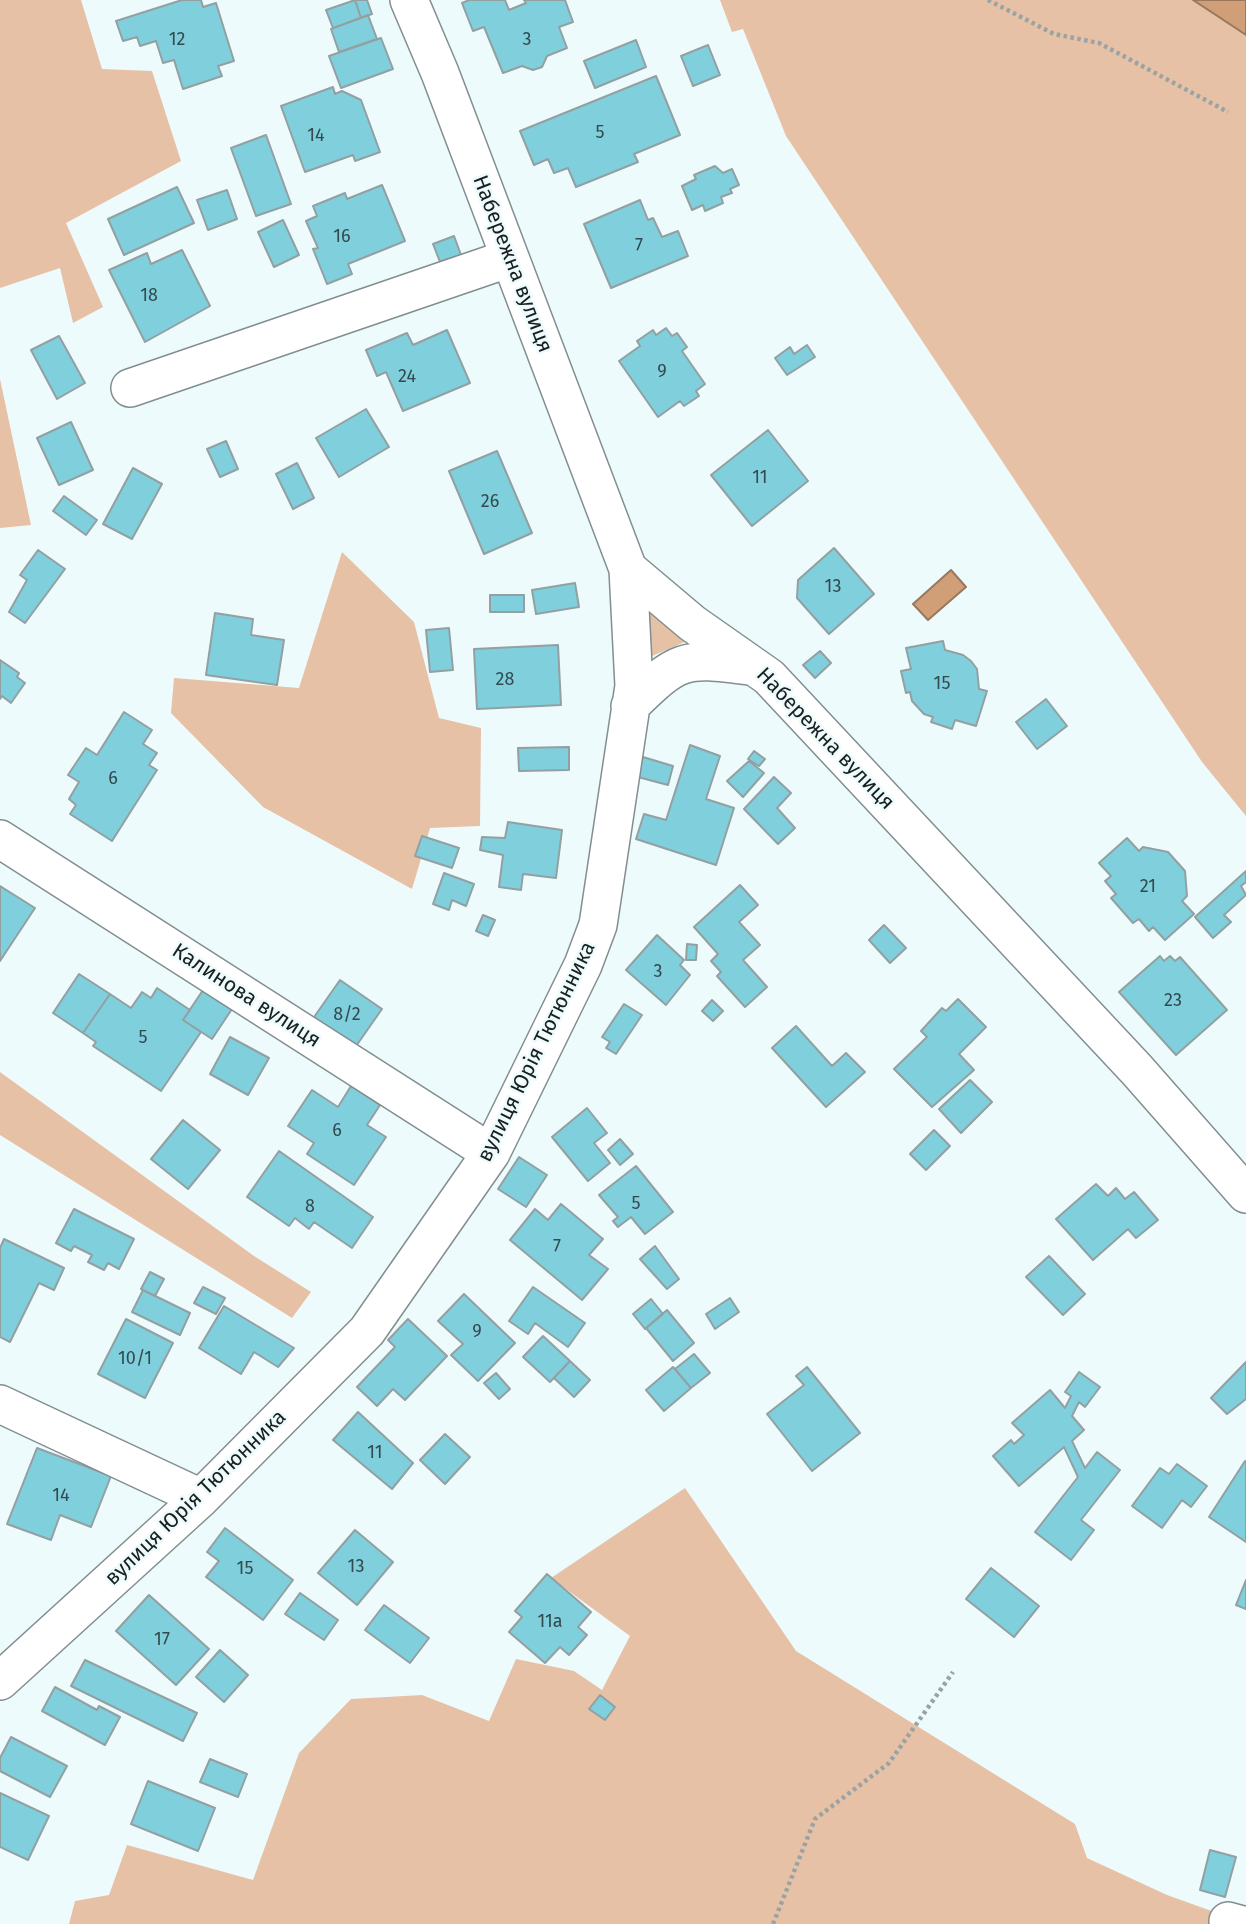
<!DOCTYPE html>
<meta charset="utf-8">
<style>
body{margin:0}
canvas{display:block;background:#edfbfd}
</style>
<canvas width="1246" height="1924"></canvas>
<script>
const g = document.querySelector('canvas').getContext('2d');
g.lineJoin = 'round';
function fill(path, color) {
  g.fillStyle = color;
  g.fill(path, 'evenodd');
}
function stroke(path, color, width, dash) {
  g.strokeStyle = color;
  g.lineWidth = width;
  g.lineCap = dash ? 'butt' : 'round';
  g.setLineDash(dash || []);
  g.stroke(path);
}
function drawText(font, color, halo, rows, align = 'center') {
  g.font = font + ' "Fira Sans",sans-serif';
  g.lineWidth = 5;
  g.setLineDash([]);
  g.textBaseline = 'middle';
  g.strokeStyle = halo;
  g.fillStyle = color;
  for (const [text, x, y, turn = 0] of rows) {
    g.save();
    g.translate(x, y);
    g.rotate((+turn || 0) * Math.PI / 180);
    g.textAlign = isNaN(turn) ? turn : align;
    if (halo) g.strokeText(text, 0, 0);
    g.fillText(text, 0, 0);
    g.restore();
  }
}
fill(new Path2D(`
 M0 0H81L102 69 152 71 181 161 66 223 103 307 73 323 60 268 0 288Z
 M720 0H1192L1246 36V816L1202 762 786 136 743 29 732 32Z
 M0 379 31 525 0 528Z
 M342 552 414 622 439 718 481 728 480 826 430 828 412 889 263 807 171 713 174 678 299 688Z
 M646 595 694 638 652 656Z
 M0 1072 254 1256 311 1292 292 1318 0 1135Z
 M685 1488 796 1651 1075 1824 1087 1858 1167 1895 1220 1914 1217 1924H69L75 1901 109 1895 127 1845 253 1880 299 1753 351 1699 422 1695 489 1721 516 1659 574 1671 602 1690 630 1636 551 1578Z`), '#e7c1a5');
const water = new Path2D(`
 M1193 0H1246V35Z
 M951 570 966 587 928 620 913 604Z`);
fill(water, '#d09e77');
stroke(water, '#99785c', 2);
const building = new Path2D(`
 M182 0H201L203 7 216 3 234 61 218 66 222 76 183 89 174 60 163 63 156 41 140 46 137 37 123 41 116 21Z
 M355 0 361 18 333 28 326 10Z
 M355 0H367L372 14 361 18Z
 M469 0H505L509 10 526 3 524 0H565L573 22 559 27 567 48 547 56 542 67 533 70 522 66 503 73 484 27 473 31 462 3Z
 M368 15 377 39 339 52 331 29Z
 M381 38 393 69 341 88 329 56Z
 M636 40 646 67 595 88 584 61Z
 M708 45 720 75 693 86 681 56Z
 M656 76 680 135 634 154 638 162 576 187 568 168 554 173 548 159 534 165 520 131Z
 M333 87 335 94 342 91 361 100 380 152 355 161 353 155 305 172 281 106Z
 M266 135 291 204 256 216 231 148Z
 M715 166 723 173 732 169 739 185 730 189 732 193 721 197 723 203 705 211 703 205 692 210 682 186 696 179 694 175Z
 M382 185 405 241 348 264 352 274 327 284 313 249 318 248 306 221 317 216 313 206 345 193 347 199Z
 M177 187 194 223 124 255 108 219Z
 M227 190 237 219 208 230 197 200Z
 M640 200 648 220 653 218 662 237 678 231 688 256 611 288 584 224Z
 M283 220 299 255 274 267 258 232Z
 M454 236 461 255 440 262 433 244Z
 M182 250 210 306 145 342 109 270 147 253 151 264Z
 M666 328 672 336 677 333 687 347 682 351 705 384 696 391 699 396 684 406 680 401 658 417 619 361 640 346 637 341 653 330 656 335Z
 M447 330 470 383 403 411 386 372 377 376 366 350 407 333 413 345Z
 M59 336 85 383 57 399 31 350Z
 M807 345 815 357 787 375 775 358 790 347 794 354Z
 M366 409 389 447 339 477 316 438Z
 M71 422 93 470 59 485 37 438Z
 M768 430 808 481 752 526 711 475Z
 M226 441 238 469 220 477 207 449Z
 M497 451 532 533 484 554 449 471Z
 M297 463 314 498 293 509 276 474Z
 M133 468 162 484 132 539 103 524Z
 M64 496 97 520 86 535 53 511Z
 M834 548 874 594 829 634 797 598 798 580Z
 M38 550 65 569 25 623 9 612 27 580 20 575Z
 M575 583 579 607 536 614 532 590Z
 M490 595H524V612H490Z
 M215 613 253 619 251 635 284 640 277 685 206 675Z
 M449 628 453 670 430 672 426 630Z
 M943 641 945 650 963 655 971 661 977 669 979 689 987 691 976 726 955 720 952 729 931 722 933 717 924 714 912 701 910 692 906 693 901 671 911 669 906 648Z
 M558 645 561 705 477 709 474 649Z
 M820 651 831 663 815 678 803 665Z
 M0 660 19 673 17 677 25 683 11 703 2 696 0 699Z
 M1046 699 1067 726 1037 749 1016 722Z
 M124 712 152 730 143 744 157 753 149 765 157 770 112 841 70 814 76 805 69 799 79 782 68 775 86 748 97 755Z
 M690 745 720 756 706 799 734 808 716 865 636 839 644 814 666 820Z
 M569 747V770L519 771 518 748Z
 M754 751 765 759 759 766 748 759Z
 M643 757 673 766 668 785 634 776Z
 M749 761 764 773 743 797 727 781Z
 M774 777 791 793 777 808 795 828 778 844 744 809Z
 M508 822 562 830 556 878 523 874 521 890 499 887 503 855 480 850 482 837 505 838Z
 M422 836 459 848 452 868 415 856Z
 M1127 838 1139 851 1143 847 1168 852 1185 871 1187 896 1182 901 1194 914 1165 940 1153 927 1149 931 1139 919 1133 923 1111 898 1116 894 1105 881 1111 876 1099 863Z
 M1246 871V882L1241 886 1246 895 1224 915 1231 922 1213 938 1195 917Z
 M444 873 474 884 466 906 452 900 449 910 433 904Z
 M740 885 758 905 739 922 760 945 743 960 767 987 745 1007 717 976 721 972 711 961 718 954 694 927Z
 M0 886 35 908 0 961Z
 M483 915 495 920 488 936 476 931Z
 M884 925 906 948 890 963 869 940Z
 M657 935 684 960 680 965 690 975 666 1005 626 970Z
 M687 944 697 945 696 960H686Z
 M1160 956 1164 961 1170 956 1175 961 1180 957 1227 1010 1176 1055 1119 992Z
 M79 974 110 994 83 1033 53 1013Z
 M340 980 382 1009 354 1049 312 1020Z
 M157 988 190 1010 183 1020 201 1032 161 1091 93 1046 96 1042 83 1033 110 994 131 1008 142 992 151 998Z
 M203 990 232 1009 212 1039 183 1020Z
 M958 999 986 1027 959 1054 974 1070 932 1107 894 1069 927 1037 921 1031 942 1008 946 1011Z
 M712 1000 723 1011 713 1021 702 1011Z
 M624 1004 642 1015 616 1054 606 1048 610 1042 602 1037Z
 M796 1026 832 1066 846 1053 865 1072 826 1107 772 1048Z
 M230 1037 269 1058 248 1095 210 1074Z
 M970 1080 992 1102 961 1133 939 1109Z
 M351 1086 380 1105 367 1125 386 1137 354 1185 307 1154 314 1143 288 1126 312 1090 338 1107Z
 M587 1108 607 1133 594 1143 610 1163 588 1181 552 1137Z
 M183 1120 220 1150 188 1189 151 1159Z
 M934 1130 950 1146 926 1170 910 1154Z
 M620 1139 633 1154 620 1165 608 1150Z
 M279 1151 373 1217 352 1248 314 1222 309 1229 295 1218 289 1226 247 1197Z
 M519 1157 547 1175 526 1207 498 1189Z
 M636 1166 673 1212 645 1234 631 1217 618 1227 613 1221 618 1217 599 1195Z
 M1096 1184 1108 1196 1116 1188 1125 1199 1134 1192 1158 1220 1136 1238 1128 1229 1093 1260 1056 1219Z
 M561 1204 603 1239 589 1255 608 1269 582 1300 510 1240 535 1209 548 1220Z
 M74 1209 134 1239 119 1269 108 1263 104 1270 88 1262 92 1255 74 1246 71 1251 56 1243Z
 M4 1239 64 1268 54 1290 39 1283 10 1342 0 1337V1248Z
 M655 1246 679 1279 667 1289 640 1259Z
 M1049 1256 1085 1294 1063 1315 1026 1277Z
 M150 1272 164 1279 155 1296 141 1289Z
 M203 1287 225 1298 216 1314 194 1303Z
 M533 1287 585 1323 568 1347 535 1323 528 1334 509 1321Z
 M143 1290 190 1313 180 1335 132 1312Z
 M464 1294 515 1343 478 1381 451 1355 463 1344 438 1321Z
 M730 1298 739 1312 715 1329 706 1314Z
 M651 1299 663 1314 645 1329 633 1314Z
 M224 1306 294 1348 278 1367 254 1352 241 1374 199 1348Z
 M667 1310 694 1343 673 1361 646 1328Z
 M126 1319 173 1343 145 1398 98 1374Z
 M408 1319 447 1356 405 1400 393 1389 377 1406 357 1387 395 1347 388 1340Z
 M543 1336 570 1361 550 1382 523 1357Z
 M694 1354 710 1373 691 1388 675 1369Z
 M570 1361 590 1380 574 1397 554 1378Z
 M1246 1362V1399L1227 1414 1211 1398Z
 M673 1367 691 1388 664 1411 646 1390Z
 M807 1367 860 1433 812 1471 767 1414 804 1385 796 1376Z
 M1079 1372 1100 1387 1085 1407 1079 1402 1072 1416 1084 1430 1072 1441 1085 1468 1097 1452 1120 1470 1081 1520 1094 1530 1071 1560 1035 1532 1078 1477 1064 1447 1019 1486 993 1456 1011 1440 1014 1444 1024 1435 1012 1423 1050 1390 1065 1408 1071 1396 1065 1392Z
 M496 1373 510 1389 499 1399 484 1383Z
 M358 1412 413 1463 392 1489 333 1440Z
 M445 1434 470 1457 445 1484 420 1460Z
 M37 1448 111 1476 91 1527 60 1515 51 1540 7 1524Z
 M1245 1461 1246 1462V1542L1209 1517Z
 M1177 1464 1207 1486 1191 1507 1182 1500 1162 1528 1132 1506 1160 1468 1169 1474Z
 M225 1528 293 1580 263 1620 206 1577 219 1561 207 1552Z
 M355 1530 393 1562 357 1605 318 1573Z
 M991 1568 1039 1606 1014 1637 966 1599Z
 M547 1574 591 1612 578 1627 587 1635 569 1655 560 1647 545 1663 509 1632 522 1617 515 1611Z
 M1246 1580V1609L1236 1605Z
 M300 1593 338 1620 324 1640 285 1614Z
 M149 1595 209 1649 176 1685 116 1631Z
 M384 1605 429 1638 410 1663 365 1630Z
 M220 1650 248 1675 224 1702 196 1677Z
 M85 1660 197 1713 183 1741 71 1686Z
 M55 1687 97 1710 99 1706 120 1717 105 1745 42 1711Z
 M600 1695 615 1707 605 1720 589 1709Z
 M11 1737 67 1766 50 1797 0 1771V1758Z
 M210 1759 247 1774 238 1797 200 1782Z
 M148 1781 215 1808 198 1851 131 1824Z
 M0 1793 49 1816 28 1860 0 1847Z
 M1210 1850 1236 1857 1225 1897 1200 1890Z`);
fill(building, '#80cfdd');
stroke(building, '#93a0a2', 2);
const street = new Path2D(`
 M409 0 440 73 628 569 692 623 769 677 1137 1070 1246 1194
 M130 388 510 258
 M630 706C678 659 682 657 749 666
 M0 839 491 1153
 M0 1404 201 1498
 M0 1681 201 1498 367 1331 491 1153 583 965 598 925 634 686 628 569
 M1228 1921 1239 1924`);
stroke(street, '#828e90', 40);
stroke(new Path2D(`
 M988 0 1054 34 1099 43 1228 112
 M773 1924 815 1819 889 1763 953 1672`), '#99a3a4', 4.5, [3.5, 3.5]);
stroke(street, '#fff', 37);
drawText('18px', '#334a4e', null, [
 ["12",177,40],
 ["3",527,40],
 ["5",600,133],
 ["14",316,136],
 ["16",342,237],
 ["7",639,246],
 ["18",149,296],
 ["9",662,372],
 ["24",407,377],
 ["11",760,478],
 ["26",490,502],
 ["13",833,587],
 ["28",505,680],
 ["15",942,684],
 ["6",113,779],
 ["21",1148,887],
 ["3",658,972],
 ["23",1173,1001],
 ["8/2",347,1015],
 ["5",143,1038],
 ["6",337,1131],
 ["5",636,1204],
 ["8",310,1207],
 ["7",557,1247],
 ["9",477,1332],
 ["10/1",135,1359],
 ["11",375,1453],
 ["14",61,1496],
 ["13",356,1567],
 ["15",245,1569],
 ["11а",550,1622],
 ["17",162,1640]
]);
drawText('21px', '#191e1e', '#edfbfd', [
 ["Набережна вулиця",512,264,69],
 ["Набережна вулиця",825,739,46],
 ["Калинова вулиця",246,996,33],
 ["вулиця Юрія Тютюнника",537,1052,-64],
 ["вулиця Юрія Тютюнника",196,1498,-44]
]);
</script>
